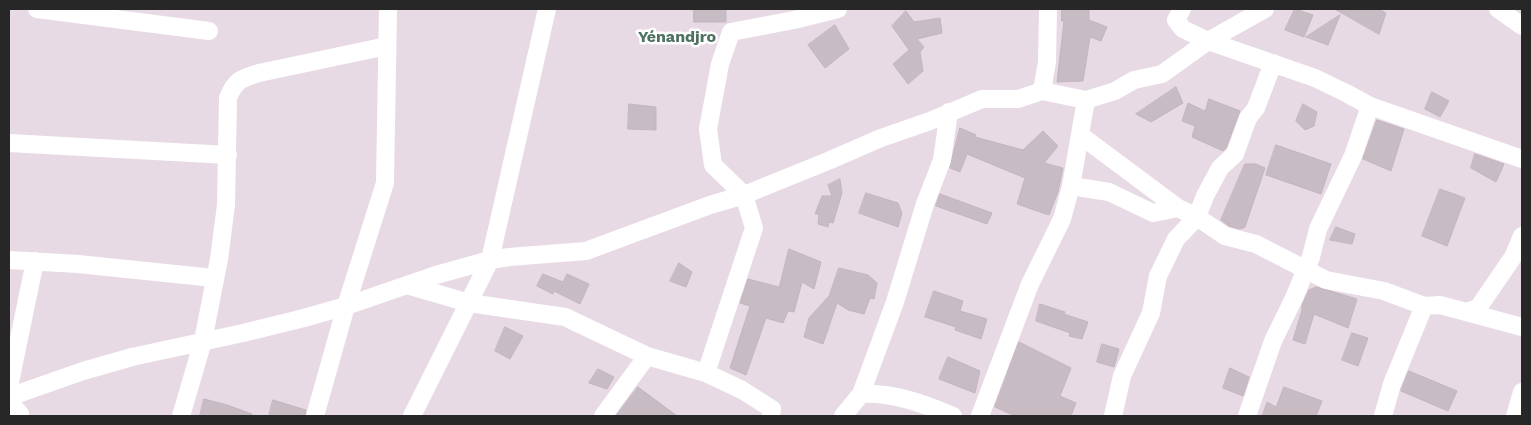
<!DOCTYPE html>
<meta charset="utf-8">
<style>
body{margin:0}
#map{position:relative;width:1531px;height:425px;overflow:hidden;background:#e8dae5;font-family:"Work Sans",sans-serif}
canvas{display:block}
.frame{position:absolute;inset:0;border:10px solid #272727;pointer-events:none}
</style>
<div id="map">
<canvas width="1531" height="425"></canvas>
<div class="frame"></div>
</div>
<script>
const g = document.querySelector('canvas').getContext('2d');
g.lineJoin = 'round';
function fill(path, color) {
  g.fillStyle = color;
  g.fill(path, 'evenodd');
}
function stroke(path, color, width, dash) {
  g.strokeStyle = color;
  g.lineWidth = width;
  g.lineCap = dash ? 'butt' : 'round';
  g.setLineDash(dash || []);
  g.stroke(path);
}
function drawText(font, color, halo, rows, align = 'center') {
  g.font = font + ' "Work Sans",sans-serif';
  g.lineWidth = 5;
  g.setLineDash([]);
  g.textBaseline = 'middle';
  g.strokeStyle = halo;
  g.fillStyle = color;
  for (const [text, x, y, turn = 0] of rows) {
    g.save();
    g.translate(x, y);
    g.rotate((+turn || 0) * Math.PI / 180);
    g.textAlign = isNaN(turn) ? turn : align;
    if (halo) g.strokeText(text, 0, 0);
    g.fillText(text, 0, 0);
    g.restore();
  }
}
const building = new Path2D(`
 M694 9H726V22H694Z
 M1062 9H1089V20L1107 27 1101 41 1090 37 1083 81 1057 82 1064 21H1062Z
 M1295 9 1313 15 1304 37 1285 30Z
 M1335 9H1378L1386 13 1379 34Z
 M906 11 914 22 940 18 942 33 917 39 924 47 920 52 923 71 908 84 893 64 909 50 892 26Z
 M1340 15 1328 45 1306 37Z
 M835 25 849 49 825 68 808 45Z
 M1176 87 1183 103 1151 122 1136 114Z
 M1432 92 1449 101 1440 117 1425 109Z
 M1209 99 1240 111 1226 148 1223 151 1192 137 1195 126 1182 121 1188 103 1205 111Z
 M629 104 656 107V130L628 129Z
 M1303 104 1317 112 1314 126 1305 130 1296 121Z
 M1377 120 1404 129 1391 171 1363 159Z
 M960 128 976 135 975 137 1023 150 1043 131 1058 146 1044 163 1063 168 1058 192 1049 215 1017 204 1025 178 967 154 960 172 950 168Z
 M1276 145 1331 164 1321 194 1266 175Z
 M1475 154 1504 164 1496 182 1471 168Z
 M1245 164H1256L1265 168 1245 227 1240 229 1229 226 1221 220Z
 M840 179 842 193 833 223 829 222 828 227 818 224 819 214H815L822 196H832L828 185Z
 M1440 189 1465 198 1447 246 1422 236Z
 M866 193 898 203 902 213 898 227 859 213Z
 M940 194 992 213 987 224 936 206Z
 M1336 227 1355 234 1352 244 1330 240Z
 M789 249 821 262 814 289 802 282 794 312 788 311 783 323 766 318 746 375 730 368 750 306 740 303 748 279 779 287Z
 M679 263 692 272 686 287 670 281Z
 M839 268 868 275 877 283 874 299 870 298 864 314 848 310 837 303 823 344 804 337 809 318 829 296Z
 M543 274 563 282 567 274 589 284 580 304 554 291 553 294 537 286Z
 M1317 287 1357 299 1348 328 1314 314 1305 344 1293 340 1302 310V305L1309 290Z
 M934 291 963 301 960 311 987 319 981 339 955 330 956 327 925 317Z
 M1040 304 1065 312 1064 314 1088 322 1082 339 1069 336 1070 333 1036 321Z
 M505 327 523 336 510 359 495 351Z
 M1352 333 1368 338 1358 366 1342 360Z
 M1019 342 1071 368 1060 396 1076 403 1071 416H1015L995 407Z
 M1102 344 1119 349 1114 367 1097 362Z
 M948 357 980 371 975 393 939 379Z
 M1230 368 1249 377 1243 396 1223 388Z
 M598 369 614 377 607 389 589 383Z
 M1409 371 1457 391 1448 411 1401 391Z
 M638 387 677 416H616Z
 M1284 387 1322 401 1316 416H1262L1267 402 1276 407Z
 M204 399 227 405 252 414V416H200Z
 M273 400 306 410 305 416H269Z`);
fill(building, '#c7bcc4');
stroke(building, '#c3b4be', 1);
stroke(new Path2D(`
 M37 9 209 31
 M1182 9 1176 20 1183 29 1208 41 1315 78 1346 93 1370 106 1353 156 1318 229 1311 257 1294 298 1273 341 1247 416
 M1498 9 1522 26
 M1042 91 1047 62 1048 9
 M1370 106 1522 159
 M1080 135 1178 208
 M9 143 228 155
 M1071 186 1109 192 1153 213 1178 208 1197 217 1205 196 1220 168 1235 154 1248 118 1256 108 1273 63
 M9 260 78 264 214 278
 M407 285 469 303 565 317 647 356 706 373 742 390 772 409 771 416
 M1466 312 1478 308 1513 257 1522 236
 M706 373 754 228 744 195 713 165 708 129 720 64 731 32 794 20 838 9
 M9 387 35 261
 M861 394C892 392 925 404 953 416
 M9 397 83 371 132 357 243 333 304 318 346 306 436 275 490 260 509 257 586 251 710 205 744 195 828 161 881 138 930 121 982 99H1018L1042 91 1086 100 1115 91 1134 80 1162 74 1208 41 1265 9
 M9 401 20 414V416
 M181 416 203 341 219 259 226 205 228 98C235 80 242 78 259 73L387 46
 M315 416 346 306 385 183 388 9
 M412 416 490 260 547 9
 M603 416 647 356
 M843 416 861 394 895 302 925 204 942 160 949 112
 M980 416 1030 284 1062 219 1071 186 1086 100
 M1113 416 1122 376 1151 313 1158 276 1176 239 1197 217 1225 236 1256 244 1326 280 1384 291 1424 306 1440 305 1522 327
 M1383 416 1392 384 1424 306
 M1515 416 1522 392`), '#fff', 18);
drawText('bold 16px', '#4d7260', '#fff', [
 ["Yénandjro",677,37]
]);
</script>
